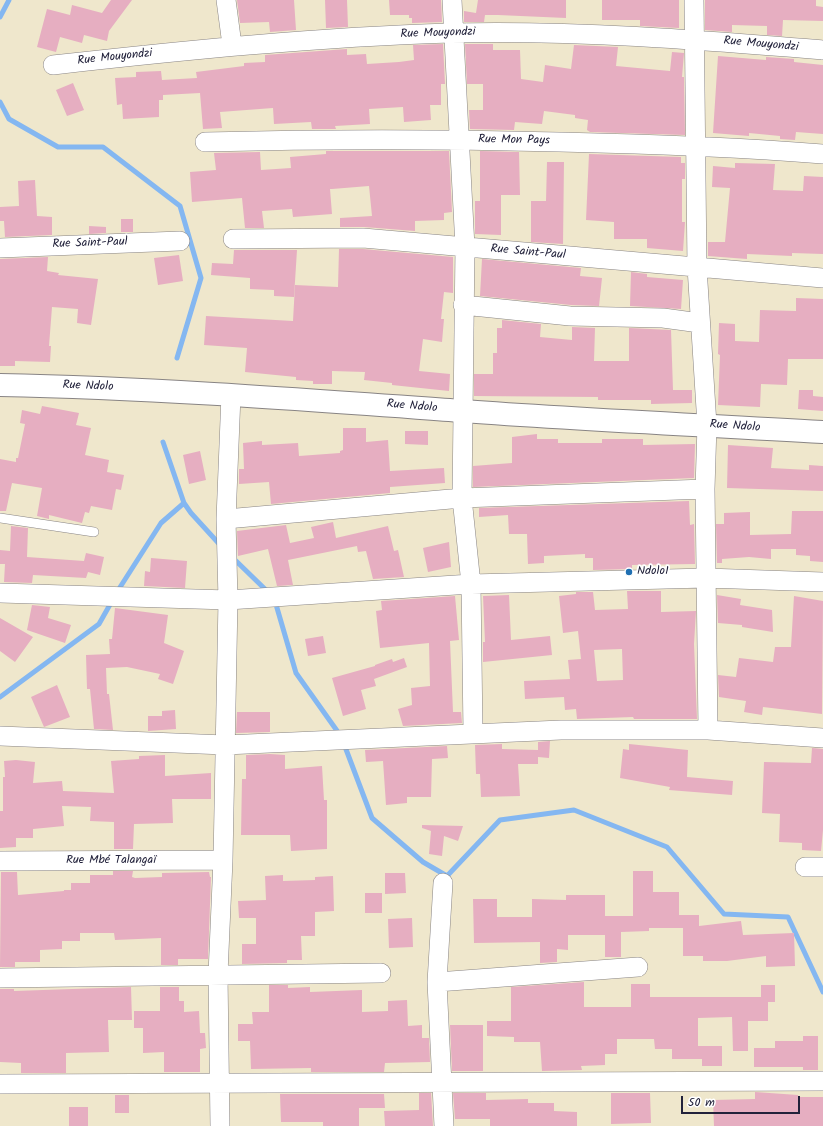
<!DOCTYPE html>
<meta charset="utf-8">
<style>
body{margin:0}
#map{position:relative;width:823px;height:1126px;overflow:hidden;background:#efe7cc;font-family:Kalam,sans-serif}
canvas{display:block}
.scale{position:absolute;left:681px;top:1096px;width:119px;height:18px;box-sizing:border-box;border:2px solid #22223b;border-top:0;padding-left:5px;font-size:12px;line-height:14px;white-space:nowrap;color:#22223b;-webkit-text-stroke:3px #fff;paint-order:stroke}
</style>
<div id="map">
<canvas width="823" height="1126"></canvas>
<div class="scale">50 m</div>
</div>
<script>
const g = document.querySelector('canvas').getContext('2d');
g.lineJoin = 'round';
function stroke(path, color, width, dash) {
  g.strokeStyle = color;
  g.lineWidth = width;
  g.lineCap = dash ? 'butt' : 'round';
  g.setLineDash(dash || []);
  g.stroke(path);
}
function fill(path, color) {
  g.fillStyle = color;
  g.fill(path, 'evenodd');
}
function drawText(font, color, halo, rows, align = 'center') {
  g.font = font + ' Kalam,sans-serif';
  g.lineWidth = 3.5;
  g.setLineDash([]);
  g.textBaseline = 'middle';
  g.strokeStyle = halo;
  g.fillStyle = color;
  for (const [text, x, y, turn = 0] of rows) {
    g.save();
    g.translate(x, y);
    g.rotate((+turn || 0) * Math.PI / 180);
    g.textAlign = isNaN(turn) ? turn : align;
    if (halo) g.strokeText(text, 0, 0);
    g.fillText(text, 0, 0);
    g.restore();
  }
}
stroke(new Path2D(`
 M0 17 9 0
 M0 102 9 119 58 147H103L180 206 201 278 177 358
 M163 442 184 503 191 513 222 547
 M233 558 269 593
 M117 592 161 523 184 503
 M275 601 296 673 340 735
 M0 697 99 624 112 601
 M344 744 372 818 423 862 447 876 500 820 574 810 667 847 724 914 788 917 823 992`), '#84b7f1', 5);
fill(new Path2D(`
 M111 0H132L109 31 107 41 84 35 82 43 60 37 56 52 37 47 47 9 70 15 72 5 102 13Z
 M237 0H294L296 30 270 32 269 22 240 23Z
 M325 0H347L348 27 326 28Z
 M389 0H441L442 22 412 23V18H409V15H390Z
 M478 0H566V18L498 15H485L484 22H464V11L476 13Z
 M602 0H679V28L640 26V20H602Z
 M705 0H816V6L823 7V21L783 20 782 36 767 35V26L732 25V32L705 30Z
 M443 44 445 84H441V105H430L431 120 404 122 403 107 369 109 370 124 335 126 336 129H312L311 122 274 124 273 108 220 112 222 128 203 129 200 93 163 95V100H159V117L123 119 122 104 117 105 115 78 136 77V72L161 71 162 80 197 78 196 72 244 66V63L265 62V55L347 49V55L366 54 367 64 399 62 414 60 413 45Z
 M465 44H493V50H520L521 79 543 82 545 65 571 69 574 45 618 47 616 66 670 71 672 52 684 53 682 77H684L685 135 590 132 587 130 588 120 575 118V115L544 111 542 124 515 122 514 130 470 129 469 110H483V84H467Z
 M718 56 766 60V57L794 59V62L823 65V134L796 132 795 140 780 139V136L749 133V136L713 133Z
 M73 83 84 110 67 116 56 90Z
 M326 151H449L452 212 444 213V220L415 221V231L364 227H340V218L372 216 369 186 332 189H330L332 214 293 217 292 209 262 211 264 228H245L242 198 192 202 190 172 216 170 214 153 260 152 261 170 291 168 290 157 326 154Z
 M480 151 519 152 520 195H501V235L475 234V201H480Z
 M589 154 681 157V163H685V179H682V222H685L683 251 647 248V239H614V222L586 220Z
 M547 162H564L563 244 531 242V201H546Z
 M735 163 775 164 773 190 803 191 804 176 823 177V254L792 253V256L747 254V259L708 256V242H725L730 188 712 187 713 166 735 168Z
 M35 180 37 216 52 217V235L5 237 4 221H0V207L19 206 18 181Z
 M121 219H133V232H121Z
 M89 226 106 227V233L89 234Z
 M339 249H363L453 257V293L444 292 441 319H444L442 342 423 339 419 371 450 374 449 391 392 385V383L364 380 365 372 332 371V384H313V381L296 380V377L245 372 247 348 204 345 206 316 293 321 295 285 338 287Z
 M234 250H297L294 297 274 296V290L250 289V278L211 275 212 263 233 264Z
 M179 255 183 281 158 285 154 258Z
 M48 257 47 271 59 273 58 275 98 279 91 325 77 323 78 309 52 307 49 346H51L50 362 15 361V366H0V259Z
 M482 259 581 268 580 276 602 278 599 306 571 305 480 296Z
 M631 272 647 274V277L683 280 681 309 630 306Z
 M796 298 823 299V359H788L787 385 761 384 760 407 718 405 720 355 718 354 719 323 735 324V341L759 342 760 310 796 311Z
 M502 320 541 324 540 337 572 340V327L595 328 594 361H629V328L671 330 673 390H692V403L651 404V400H598V397L474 396V374H493V353H497V328H502Z
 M799 390H813V396L823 397V411L798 409Z
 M42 406 79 413 76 425 91 428 85 455 109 460 107 472 124 475 121 490 116 489 112 510 91 506 89 513 85 512 82 523 49 515V519L37 516 42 488 12 483 6 511H0V459L16 462V458H18L25 424 20 423 22 410 40 414Z
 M343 428H366V442L388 440 390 471 444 468 445 483 390 487V493L271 504 269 482 239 484V469H244L243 443 262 441V445L298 443 299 456 340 453V451L343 450Z
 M405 431H428V445L405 444Z
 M537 434V439H558V443H602V439H643V445L695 444 694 478 473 487V466L512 463V437Z
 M728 445 773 448 771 468 809 470V465L823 466V491L727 488Z
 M200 451 206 480 189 484 183 455Z
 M689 501 690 525 694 524 695 564 632 565V569L593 570V558H585V554L544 556V563L528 564 527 534H509L508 515 479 517V508Z
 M792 511H823V562L810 561V556L796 555V549H771V559L749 557 722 559V563H717L716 524H724V513L750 512V535L791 534Z
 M333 522 336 538 388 526 394 551 398 550 404 577 373 579 366 551 358 552 357 546 288 560 293 585 277 586 268 549 238 556 237 531 286 525 290 543 314 538 311 527Z
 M11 526 28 528 27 557 84 561 86 553 104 557 100 575 88 572 86 578 33 575 32 583 4 582 5 564H0V550L10 551Z
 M449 542 451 567 428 572 423 548Z
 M151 558 187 561 185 588 144 586 145 571 150 572Z
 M627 591H661V612L696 611 694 644 697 719H634L633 717 577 719 576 709 565 710 564 697 525 699 524 681 570 679 568 660 581 659 578 631 563 633 559 596 576 594V592H593L595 610 628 609ZM622 649 623 680 597 681 594 650Z
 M509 595 511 640 550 636 552 655 483 662V642H485L483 596Z
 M717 595 741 599 740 605 772 610 773 632 742 627V625L718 623Z
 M455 596 459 640 450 641 453 712H461L462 723 403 726 398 709 412 705 411 688 430 686 429 643 380 648 376 611 382 610 381 601Z
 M794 596 823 601 822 714 763 707 762 715 744 712 746 701 719 697 718 675 736 677 739 658 773 662 775 647H791Z
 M32 605 50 607 48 618 71 625 65 643 27 630Z
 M115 608 168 615 164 643 184 651 173 684 158 679 160 674 127 667 106 668 107 694H109L113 730 94 729 90 689H87L86 655 110 654 109 639H112Z
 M0 618 33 637 15 662 0 651Z
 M323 636 326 653 308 656 305 639Z
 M404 658 407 667 374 679 376 686 361 690 366 709 343 716 332 678 375 666V665L392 659 393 662Z
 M57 685 70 717 44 727 31 697Z
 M175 710 176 729 148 731V716H162V711Z
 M237 712H270V732L236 733Z
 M550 741 549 758 538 757V764H518L520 796 481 797 480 774H476L475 745 502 744V749L538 750V742Z
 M629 744 688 750 687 777 733 781 732 795 669 790 670 787 620 778 623 749 629 750Z
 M447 746 448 758 432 759 431 797H407V803L386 805 383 761 366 762 365 750Z
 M812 748 823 749V830L821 851 802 850V843L779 842 780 814 762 813 764 762 811 763Z
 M270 754 285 755V769L322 766 324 800H327V849L291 851 290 835H241L242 779H246V755Z
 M165 755V776L211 773V799H172L173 823 134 824 133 849H114V822L90 821 91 807 62 806 64 826 33 829V838H16V847L0 848V811H3V777H5L4 761 16 760 35 762 33 783 62 781 63 791 114 793 111 761 139 759V756Z
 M422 825 463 826 458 841 444 836 442 856 429 854 431 831 422 828Z
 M113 871H133L132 877 135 878 162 877V873L209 872 210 877H211L208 959H178V965H161V938L115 940 114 933H80V941H62V949L40 950V962H15V967H0L1 872H17L18 895 64 891V890H71V883H90V875H113Z
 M633 871H653V892H679V915H699V926L741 921 743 935 794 933 795 966 766 967V956L727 961H703V956H683V928H649V931L621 932V957H605V935H568V950L557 949V962L540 963V942L474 943 473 899H497V917H532V899L566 900V895H605V916H633Z
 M385 873H405L406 893 385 894Z
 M283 875V881L315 880V877L333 876 334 911 315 912V936H301L302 960H287V963L242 964V944H256V918H239L238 901 266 900 265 876Z
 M365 893H382V913H365Z
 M412 918 413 947 389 948 388 919Z
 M584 982V1007H631V984H650V997H761V985H775V1002H768V1021H748V1051H733L732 1017 698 1018V1046H722V1066H702V1059H672V1049H655L654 1039H617V1054H605V1065L581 1066 582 1070 542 1071 540 1042H514V1037L487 1036V1021H511V987Z
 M269 985H288V988L310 987V992L362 990V1012L388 1011V1001L407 1000 408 1026 422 1025V1038H429L430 1062 385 1063 384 1072H311V1068L251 1069 250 1041H238V1024H253L252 1012H269Z
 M131 987 132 1020H108L109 1052 66 1053V1073H21V1063L0 1062V989H14V991Z
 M160 987H179V1001H184V1012L199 1011 200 1033H205L206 1048 200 1049V1072H164V1052L143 1053V1028H134V1011H160Z
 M450 1025H483V1071H452Z
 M803 1036H818V1070H803V1067H754V1048H775V1041H803Z
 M755 1092 798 1095V1097H823V1126H714L713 1100 755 1099Z
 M419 1093H431L433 1126H385L384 1111 419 1110Z
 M453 1093H486V1100L528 1099V1103H554V1111L577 1112V1126H490V1119H455Z
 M611 1093H650L651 1123 611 1124Z
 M280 1094H384L385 1108H359V1126H323V1122H281Z
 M115 1095H129V1113H115Z
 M69 1107H88V1126H69Z`), '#e6aec1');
const service = new Path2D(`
 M0 518 94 532`);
const minor = new Path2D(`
 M226 0 232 45
 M452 0 465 247 462 498 471 584 473 733
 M694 0 697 267 707 425 705 489 708 730
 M53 65C186 50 318 37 451 33 576 30 699 40 823 50
 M205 142C323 139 441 139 559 142 647 144 735 147 823 154
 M233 239 363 238 823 278
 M0 248 180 241
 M463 305 570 316 663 318 700 323
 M226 519 462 498 705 489
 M0 593 228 600 471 584 706 578 823 582
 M0 736 225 745 561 730H708L823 738
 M0 861 223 860
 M805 867H823
 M443 883 437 982 444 1126
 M0 978 381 973
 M437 982 638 967
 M0 1084 823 1081
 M220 1126 218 974 223 860 228 600 226 519 231 395`);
const primary = new Path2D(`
 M0 385C155 388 309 400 463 411 583 420 703 425 823 432`);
stroke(service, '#888484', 10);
stroke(minor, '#888484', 20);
stroke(primary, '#888484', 24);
stroke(service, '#fff', 9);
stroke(minor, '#fff', 19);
stroke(primary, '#fff', 22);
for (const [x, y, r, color] of [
 [629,572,4,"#1f6fb2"]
]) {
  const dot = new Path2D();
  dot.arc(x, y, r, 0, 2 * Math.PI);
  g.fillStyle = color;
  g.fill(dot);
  stroke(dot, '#fff', 1.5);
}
drawText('12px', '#22223b', '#fff', [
 ["Rue Mouyondzi",438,34,-2],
 ["Rue Mouyondzi",761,45,5],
 ["Rue Mouyondzi",115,58,-6],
 ["Rue Mon Pays",514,141,1],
 ["Rue Saint-Paul",90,244,-2],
 ["Rue Saint-Paul",528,253,5],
 ["Rue Ndolo",88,387,2],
 ["Rue Ndolo",412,407,5],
 ["Rue Ndolo",735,427,4],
 ["Rue Mbé Talangaï",111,861]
]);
drawText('12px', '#22223b', '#fff', [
 ["Ndolo1",637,572]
], 'left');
</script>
